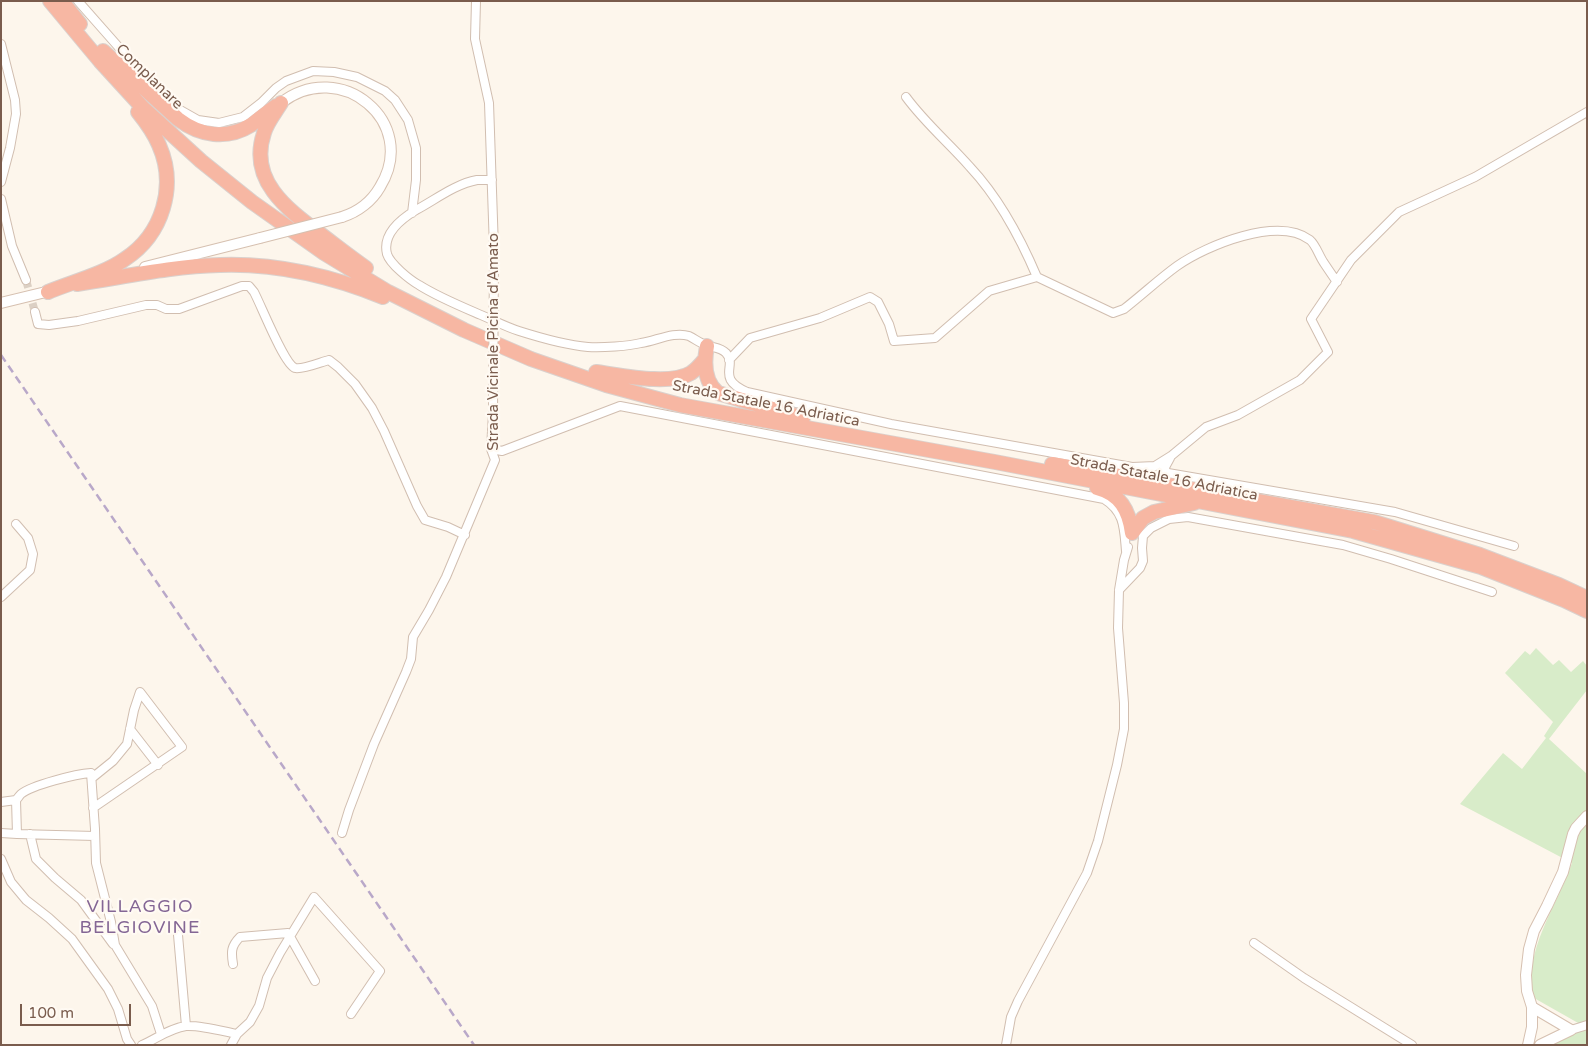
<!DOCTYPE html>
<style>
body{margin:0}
#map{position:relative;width:1588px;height:1046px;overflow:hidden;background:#fdf6ec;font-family:"Varela Round",sans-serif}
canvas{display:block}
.frame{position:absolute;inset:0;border:2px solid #7a5c4d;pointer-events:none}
.scale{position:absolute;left:20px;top:1004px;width:111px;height:22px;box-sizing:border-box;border:2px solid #7a5c4d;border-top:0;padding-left:6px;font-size:15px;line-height:18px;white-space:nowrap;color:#7a5c4d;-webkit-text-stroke:4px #fffaf3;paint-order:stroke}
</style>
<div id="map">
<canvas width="1588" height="1046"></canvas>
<div class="frame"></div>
<div class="scale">100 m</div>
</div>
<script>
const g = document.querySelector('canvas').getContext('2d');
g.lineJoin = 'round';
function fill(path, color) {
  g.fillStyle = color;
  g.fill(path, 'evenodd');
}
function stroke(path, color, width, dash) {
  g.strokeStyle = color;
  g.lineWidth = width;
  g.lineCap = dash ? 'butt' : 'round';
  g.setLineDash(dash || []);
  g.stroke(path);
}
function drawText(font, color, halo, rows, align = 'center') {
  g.font = font + ' "Varela Round",sans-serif';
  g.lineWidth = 4.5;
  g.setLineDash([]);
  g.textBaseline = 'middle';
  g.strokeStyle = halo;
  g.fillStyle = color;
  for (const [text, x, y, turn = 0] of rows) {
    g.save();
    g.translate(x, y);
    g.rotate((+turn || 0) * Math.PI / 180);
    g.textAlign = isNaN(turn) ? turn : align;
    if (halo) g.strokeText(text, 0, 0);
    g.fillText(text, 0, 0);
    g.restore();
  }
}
fill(new Path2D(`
 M1536 648 1553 665 1559 660 1571 672 1583 661 1587 666V690L1549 739 1587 774V1045H1551L1587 1028 1534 998C1521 954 1558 904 1572 863L1460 804 1503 753 1522 769 1546 738 1544 736 1553 722 1505 673 1525 651 1530 655Z`), '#d8ecc9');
stroke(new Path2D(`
 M26 280 35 312`), '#dcd0c4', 8, [8, 4]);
const street = new Path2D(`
 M78 1 145 77 175 107 198 120 219 123 243 117 261 103 276 88 286 81 313 71 334 72 357 77 385 91 395 100 408 120 416 148V180L412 213
 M476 1 475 39 489 103 494 249
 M1 44 15 100 16 114 10 148 1 182
 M906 97C925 123 949 143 970 167 1000 199 1020 237 1037 277
 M492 180C487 180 482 180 477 180 455 184 435 200 416 210 401 219 382 234 387 254 390 264 410 280 419 285 438 297 460 306 481 315 493 320 506 327 519 331 541 338 565 345 588 347 601 348 629 346 641 343 656 341 674 331 689 336 695 339 700 343 706 345 713 348 720 347 726 353 738 366 715 378 747 392L891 424 1132 467 1155 466 1171 456 1206 427 1238 415 1300 380 1328 352 1311 319 1351 260 1399 212 1475 177 1587 112
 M1 199 12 246 26 280
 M35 312 38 324 49 325 78 321 146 305H157L166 309H179L242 286H249L254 292C261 305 284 364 295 368 302 370 321 362 329 360L338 367 355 384 372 408 384 431 417 506 425 520 448 527 465 535
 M729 360 750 338 820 318 870 297 878 302 889 324 894 341 935 338 989 291 1037 277 1113 313 1124 309C1142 295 1159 279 1177 266 1207 245 1278 216 1310 240 1316 245 1319 256 1324 263 1328 269 1332 275 1337 282
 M491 449 502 451 620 406 1104 499C1125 512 1124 529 1126 551
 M1170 458 1164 469 1168 473 1395 512 1514 546
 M1119 590 1140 568 1143 561 1142 548 1143 536 1151 528 1169 519 1188 517 1343 545 1391 559 1492 592
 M1 597 30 570 33 554 28 538 16 524
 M130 729 158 765
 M92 778 113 761 127 744 134 710 140 692 182 747 93 808
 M1 802 16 800
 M1 833 17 834
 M342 833 349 810 374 744 406 672 411 659 413 637 429 610 446 577 495 460 491 449 493 413
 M30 834 36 859 55 878 81 900 113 944
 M95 836 17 834 16 800C18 798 19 796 21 794 32 785 76 774 91 773L95 829 96 863 111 922 115 945 152 1006 161 1034
 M1 859 11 882 26 900 49 918 72 939 108 989 118 1009 127 1039 131 1045
 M178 935 186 1026
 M1254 943 1304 978 1412 1045
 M233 964C231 952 231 946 240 937L288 933 315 981
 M1571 1030 1587 1025
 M142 1045C156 1039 170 1028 186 1026 201 1025 222 1031 237 1034
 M231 1045 237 1034 250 1022 259 1006 267 978 280 953 314 897 380 971 351 1014
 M1006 1045 1011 1017 1018 1001 1087 873 1098 841 1117 765 1124 729V703L1118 628 1119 590 1124 560 1128 547`);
const secondary = new Path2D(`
 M281 103C340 57 420 122 380 187 372 201 358 212 342 217
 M145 267 260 238
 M1 303 54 290
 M1532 1007 1571 1030
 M1528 1045 1532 1027V1007L1527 991 1526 975 1529 949 1534 931 1547 906 1563 872 1573 834 1576 828 1587 816
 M1540 1045 1571 1030`);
const highway = new Path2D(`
 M50 1 100 61 143 108 201 161 252 202 324 253 388 292 464 330 531 359 606 385 680 405 995 462 1353 531 1481 567 1564 600 1587 611
 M62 1 80 24
 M103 51 178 119C200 136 227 140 251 125 259 119 267 112 276 106
 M281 103C275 113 267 122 264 133 248 180 287 209 319 233 335 245 350 257 366 268
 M77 284C124 277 172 266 220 265 276 263 331 276 383 297
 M48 292C72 282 104 274 125 259 163 234 177 186 159 145 154 133 146 122 138 112
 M707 346C704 362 704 382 718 393L803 418
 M596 372C620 375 670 386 691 373 697 369 701 364 705 359
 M1052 464 1374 522 1480 555 1559 585 1587 598
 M1097 488C1120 494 1129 510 1132 533
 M1132 533 1143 518 1154 512 1194 503`);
stroke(street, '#d1beb0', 10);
stroke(secondary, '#d6c0b0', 12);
stroke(highway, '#dad1cd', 16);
stroke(street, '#fff', 8);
stroke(secondary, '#fff', 10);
stroke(highway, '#f7b7a3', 14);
stroke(new Path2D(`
 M1 355 474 1045`), '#b9a8c9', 2.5, [8, 5]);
const streetBridge = new Path2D(`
 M493 413 494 249`);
const secondaryBridge = new Path2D(`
 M260 238 342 217`);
stroke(streetBridge, '#d1beb0', 10, []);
stroke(secondaryBridge, '#d6c0b0', 12, []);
stroke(streetBridge, '#fff', 8);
stroke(secondaryBridge, '#fff', 10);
drawText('15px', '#7a5c4d', '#fffaf3', [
 ["Complanare",149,77,44],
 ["Strada Vicinale Picina d'Amato",494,342,-90],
 ["Strada Statale 16 Adriatica",766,404,11],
 ["Strada Statale 16 Adriatica",1164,478,11]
]);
g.letterSpacing = '1px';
drawText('18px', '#846695', '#fffaf3', [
 ["VILLAGGIO",140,907],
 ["BELGIOVINE",140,928]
]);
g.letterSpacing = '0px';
</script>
